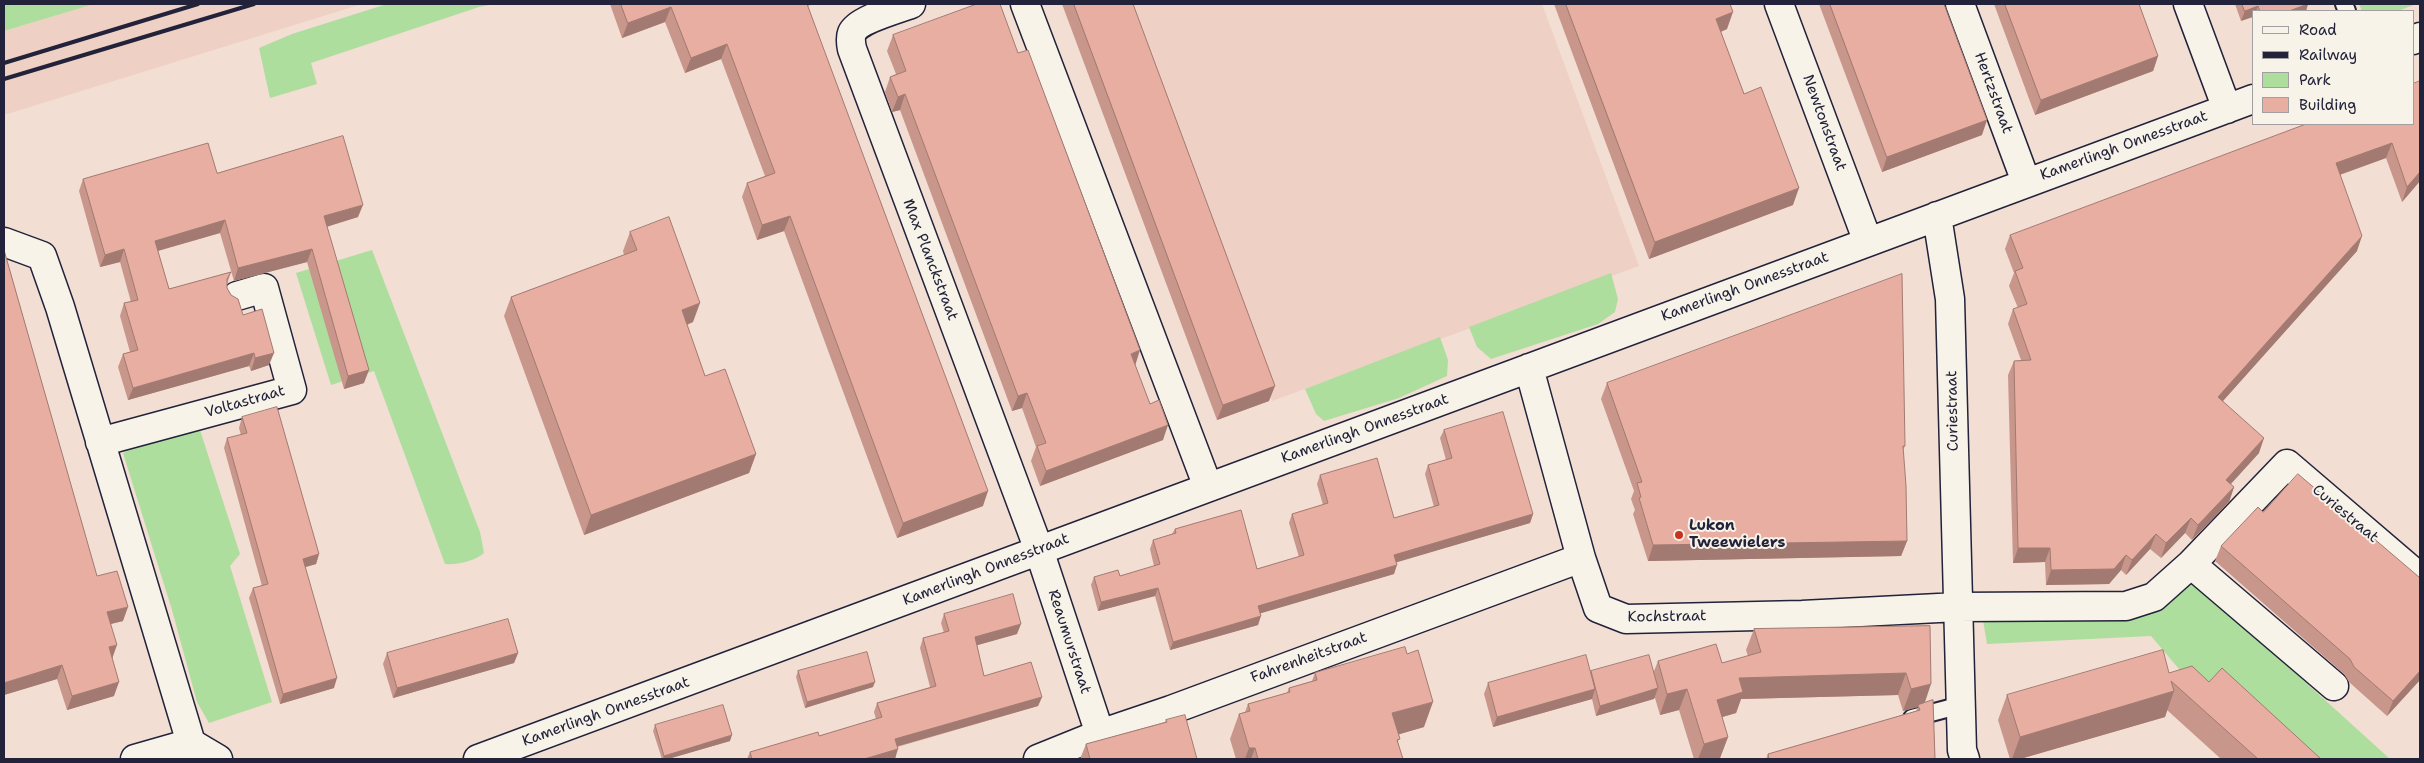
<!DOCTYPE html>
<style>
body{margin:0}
#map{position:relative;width:2424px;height:763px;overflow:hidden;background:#f2ded3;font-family:"Shantell Sans",sans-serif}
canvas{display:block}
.frame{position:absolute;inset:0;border:5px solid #22223b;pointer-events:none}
.legend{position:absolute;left:2252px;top:10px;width:162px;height:115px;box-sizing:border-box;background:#f7f3e8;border:1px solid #a29fa3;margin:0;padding:6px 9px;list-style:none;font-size:15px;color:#22223b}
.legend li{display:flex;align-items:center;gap:10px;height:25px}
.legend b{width:25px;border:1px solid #a29fa3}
</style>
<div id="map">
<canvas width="2424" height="763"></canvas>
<div class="frame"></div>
<ul class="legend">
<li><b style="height:6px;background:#f7f3e8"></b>Road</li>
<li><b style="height:6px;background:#22223b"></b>Railway</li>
<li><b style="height:14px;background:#adde9e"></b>Park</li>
<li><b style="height:14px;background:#e8aea2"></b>Building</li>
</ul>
</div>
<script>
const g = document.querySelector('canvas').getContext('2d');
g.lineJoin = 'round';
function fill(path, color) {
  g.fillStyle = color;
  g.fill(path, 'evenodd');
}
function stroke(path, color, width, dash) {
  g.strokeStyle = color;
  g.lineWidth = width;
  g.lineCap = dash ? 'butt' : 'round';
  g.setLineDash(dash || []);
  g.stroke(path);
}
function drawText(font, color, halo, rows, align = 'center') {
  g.font = font + ' "Shantell Sans",sans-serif';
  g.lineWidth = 4;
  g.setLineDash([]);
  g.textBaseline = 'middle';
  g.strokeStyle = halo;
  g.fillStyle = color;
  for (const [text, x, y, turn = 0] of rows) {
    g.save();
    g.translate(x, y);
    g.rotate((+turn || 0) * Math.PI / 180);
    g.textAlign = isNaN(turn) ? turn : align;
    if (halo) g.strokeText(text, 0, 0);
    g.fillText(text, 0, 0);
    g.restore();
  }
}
fill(new Path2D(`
 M94 4H362L4 115V31Z
 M1130 4H1542L1639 266 1272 401Z`), '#efd0c4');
fill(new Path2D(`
 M4 4H94L4 31Z
 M387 4H494L479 7 311 63 317 84 270 98 259 48 292 34Z
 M2359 4H2416L2398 11H2362Z
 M372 250 480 532 484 553C475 561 457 565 445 564L374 371 331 385 296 273Z
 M1611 273 1618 299 1615 312 1598 324 1491 359 1477 347 1469 327Z
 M1440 337 1448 360 1447 376 1399 398 1324 421 1316 414 1305 389Z
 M199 427 240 554 230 566 272 702 209 723 197 702 172 610 123 453 131 448Z
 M2187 581 2196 583 2390 759H2283L2199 684 2179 669 2151 636 1987 644 1983 620Z`), '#adde9e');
const service = new Path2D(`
 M2344 4 2347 11
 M1912 718 1961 705`);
const minor = new Path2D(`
 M911 4C898 9 857 20 852 33 850 38 851 44 852 49L1039 550 1100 734
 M1025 4 1208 487
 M1779 4 1868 242
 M1960 4 2026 182
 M2188 4 2227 109
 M2413 40 2420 37
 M1937 216 1950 299 1962 750 1965 759
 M4 242 42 256 60 307 191 743
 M1529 368 1581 558 1598 608 1626 619 1802 615 1958 607 2126 606 2154 597 2191 564 2287 464 2418 576
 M100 442 292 390 264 288 237 296
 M2191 564 2334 686
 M135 759 191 743 218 759
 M478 759 2253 99
 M1038 759 1100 734 1171 710 1581 558`);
stroke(service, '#22223b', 20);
stroke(minor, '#22223b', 31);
stroke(service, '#f7f3e8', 16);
stroke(minor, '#f7f3e8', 28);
stroke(new Path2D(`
 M4 63 198 4
 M4 79 254 4`), '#22223b', 4);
fill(new Path2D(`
 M610 4H813L808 6 983 506 897 538 784 231 757 240 742 197 747 183 765 176 721 59 685 73 665 22 622 38Z
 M1062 4H1133L1269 401 1217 420Z
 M1554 4H1730L1727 29 1721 32 1744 94 1793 205 1649 259Z
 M1819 4H1944L1982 135 1882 172Z
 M1994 4H2139L2158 56 2153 71 2035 115Z
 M2235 4H2308L2306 11H2253L2241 21Z
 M893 35 1135 365 1163 440 1040 486 1031 461 1036 447 1022 408 1012 411 900 110 892 112 885 92 890 77 896 74 887 51Z
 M2413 124 2420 181 2402 202 2386 158 2340 175 2357 251 2223 401 2259 453 2230 484 2234 487 2229 502 2192 540 2185 533 2161 558 2150 549 2126 575 2121 570 2109 584 2046 585 2045 562 2013 563 2008 375 2014 361 2021 360 2008 324 2013 309 2018 308 2009 286 2014 273 2005 249 2010 235Z
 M217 173 358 217 327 226 364 383 344 389 307 262 234 281 220 233 158 251 169 289 231 272 227 284V288L243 315 269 365 251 371 249 366 128 400 118 367 123 354 130 352 120 316 124 303 131 302 120 262 100 267 79 191 83 179Z
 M630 232 693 322 687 325 705 376 756 454 749 473 584 535 504 316 511 297 624 255 623 251Z
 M4 250 97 576 123 621 111 624 114 696 67 710 57 679 4 695Z
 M1607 383 1905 446 1903 450 1907 541 1901 556 1648 561 1633 514 1635 510 1631 499 1634 491 1601 399Z
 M242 417 319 554 316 564 305 567 334 688 280 704 249 598 253 588 262 586 224 448 227 438 241 435 239 428Z
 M1444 430 1533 514 1530 523 1396 562 1394 574 1260 613 1258 625 1170 650 1155 596 1098 611 1091 585 1094 577 1120 576 1154 566 1150 549 1153 540 1172 534 1175 529 1257 569 1299 557 1289 523 1292 514 1323 505 1317 484 1320 475 1394 518 1434 507 1425 474 1428 465 1446 460 1440 438Z
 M2263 512 2419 577H2420V680L2387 716 2349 682 2344 674 2215 561 2221 546Z
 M944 614 1017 634 977 645 984 676 1042 697 1038 706 897 747 895 759 819 736 876 719 874 712 877 703 930 687 920 648 923 638 944 633 941 623Z
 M1930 626 1924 703 1933 700 1935 759H1766L1768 754 1916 711 1918 707 1903 711 1898 695 1741 699 1736 713 1722 717 1728 737 1720 758 1716 759H1694L1679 710 1660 715 1655 698 1596 716 1592 699 1493 727 1484 694 1488 683 1591 672 1654 671 1658 661 1722 663 1748 656 1746 650 1754 629Z
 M387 653H518L514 663 393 698 383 664Z
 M798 671 873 687 805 708 796 677Z
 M1315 673 1424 727 1399 734 1398 743 1403 759H1236L1230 739 1239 714 1245 712 1248 704 1287 693 1289 688 1312 681Z
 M2169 673 2209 682 2321 759H2221L2167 710 2165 717 2020 759H2010L1998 720 2007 695Z
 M1166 720 1197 759H1080L1086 744 1165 722Z
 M655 725 730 741 668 759H662L653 731Z
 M750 752 752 759H747Z`), '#c8968b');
fill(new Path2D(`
 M2308 4 2306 11H2289Z
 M2258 6 2256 11H2253V17L2241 21 2245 11Z
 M671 7 665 22 622 38 628 23Z
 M1733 12 1727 29 1710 36 1716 19Z
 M727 44 721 59 685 73 691 58Z
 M2158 56 2153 71 2035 115 2041 100Z
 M905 94 900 110 892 112 898 97Z
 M1987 120 1982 135 1882 172 1887 157Z
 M2392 143 2386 158 2330 178 2336 163Z
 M2420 172V181L2402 202 2407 187Z
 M1799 188 1793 205 1649 259 1655 242Z
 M363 205 358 217 320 229 324 216Z
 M790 216 784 231 757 240 762 225Z
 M225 220 220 233 150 253 155 241Z
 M2362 236 2357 251 2213 412 2218 397Z
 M124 249 120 262 100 267 105 255Z
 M312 249 307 262 234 281 238 268Z
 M700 303 693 322 674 329 682 310Z
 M1140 350 1135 366 1131 354Z
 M254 353 249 366 128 400 133 388Z
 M274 353 269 365 251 371 255 358Z
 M369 370 364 383 344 389 348 376Z
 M1275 386 1269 401 1217 420 1223 405Z
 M1027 393 1022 408 1012 411 1018 396Z
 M1168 425 1163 440 1040 486 1046 471Z
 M2264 438 2259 453 2221 495 2226 480Z
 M756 454 749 473 584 535 591 515Z
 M2234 487 2229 502 2192 540 2198 525Z
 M988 491 983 506 897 538 903 523Z
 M1533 514 1530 523 1391 564 1394 555Z
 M2191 518 2185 533 2161 558 2166 543Z
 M2156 534 2150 549 2126 575 2132 560Z
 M1907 541 1901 556 1648 561 1653 545Z
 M2018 548H2050L2045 562 2013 563Z
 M319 554 316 564 299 569 303 559Z
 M2126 555 2121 570 2109 584 2046 585 2051 570Z
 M1397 565 1394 574 1255 615 1258 606Z
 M1158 588 1155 596 1098 611 1101 602Z
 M128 607 123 621 102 626 107 612Z
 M1261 616 1258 625 1170 650 1173 642Z
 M1021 624 1017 634 971 647 975 637Z
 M117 645 112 659 109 647Z
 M518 653 514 663 393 698 397 688Z
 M62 665 57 679 4 695V683Z
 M2420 671V680L2387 716 2393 701Z
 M1906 673 1898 695 1741 699 1736 713 1709 721 1717 700 1739 678Z
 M337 678 334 688 280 704 283 694Z
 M119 682 114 696 67 710 72 696Z
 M875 682 873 687 805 708 807 702Z
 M1931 684 1924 705H1918V707L1903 711 1911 689Z
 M1658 688 1654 699 1596 716 1600 706Z
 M1595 689 1592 699 1493 727 1497 717Z
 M1687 689 1679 710 1660 715 1667 694Z
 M2174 691 2165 717 2020 759H2012L2020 737Z
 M1042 697 1038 706 891 748 895 739Z
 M1433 702 1424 727 1383 739 1392 713Z
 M732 735 730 741 668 759H663L664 756Z
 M1728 737 1720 758 1716 759H1698L1704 744Z
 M1249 748H1255L1251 759H1245Z
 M898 749 895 759H864Z`), '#a27a71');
const building = new Path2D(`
 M621 4H807L988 491 903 523 790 216 762 225 747 183 775 173 727 44 691 58 671 7 628 23Z
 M977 4H1000L1018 53 1028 50 1140 350 1131 354 1150 404 1159 400 1168 425 1046 471 1037 446 1046 443 1027 393 1018 396 905 94 898 97 890 77 906 71 893 35Z
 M1074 4H1133L1275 386 1223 405Z
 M1566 4H1730L1733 12 1716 19 1744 94 1761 87 1799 188 1655 242Z
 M1830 4H1944L1987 120 1887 157Z
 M2005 4H2139L2158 56 2041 100Z
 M2242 4H2308L2289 11H2260L2258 6 2245 11Z
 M2420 81V172L2407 187 2392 143 2336 163 2362 236 2218 397 2264 438 2226 480 2234 487 2198 525 2191 518 2166 543 2156 534 2132 560 2126 555 2114 569 2051 570 2050 548H2018L2014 361 2031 360 2013 309 2027 304 2015 271 2023 268 2010 235 2306 124H2413V84Z
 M343 136 363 205 324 216 369 370 348 376 312 249 238 268 225 220 155 241 169 289 231 272 227 279V288L231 295 238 299 243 315 262 309 274 353 255 358 254 353 133 388 123 354 138 350 124 303 138 300 124 249 105 255 83 179 208 143 217 173Z
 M669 217 700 303 682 310 705 376 725 369 756 454 591 515 511 297 637 250 630 232Z
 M4 250 97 576 117 571 128 607 107 612 117 645 109 647 119 682 72 696 62 665 4 683Z
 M1902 274 1905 446H1903L1906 486 1907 541 1653 545 1639 498 1641 497 1637 483 1642 482 1607 383Z
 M277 407 319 554 303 559 337 678 283 694 253 588 268 584 227 438 247 433 242 417Z
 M1503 412 1533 514 1394 555 1397 565 1258 606 1261 616 1173 642 1158 588 1101 602 1094 577 1118 570 1120 576 1160 564 1153 540 1176 533 1175 529 1241 510 1257 569 1304 555 1292 514 1328 503 1320 475 1377 458 1394 518 1439 505 1428 465 1452 458 1444 430Z
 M2298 474 2419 577H2420V671L2393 701 2354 667 2350 659 2221 546 2258 507 2263 512Z
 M1013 594 1021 624 975 637 984 676 1031 662 1042 697 895 739 898 749 864 759H752L750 752 818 732 819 736 882 717 877 703 936 686 923 638 949 631 944 614Z
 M508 619 518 653 397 688 387 653Z
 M1930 626 1931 684 1911 689 1906 673 1739 678 1743 692 1717 700 1728 737 1704 744 1687 689 1667 694 1658 661 1716 644 1722 663 1761 652 1754 629Z
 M1405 647 1407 654 1418 650 1433 702 1392 713 1400 739 1397 740 1403 759H1258L1255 748H1249L1239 714 1250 711 1248 704 1290 692 1289 688 1317 680 1315 673Z
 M2163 650 2169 673 2192 666 2209 682 2222 668 2321 759H2258L2171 681 2174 691 2020 737 2007 695Z
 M867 652 875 682 807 702 798 671Z
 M1586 655 1595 689 1497 717 1488 683Z
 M1649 655 1658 688 1600 706 1591 671Z
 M1933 700 1935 759H1769L1768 754 1920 710 1918 705Z
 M723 705 732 735 664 756 655 725Z
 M1185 715 1197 759H1090L1086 744 1167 722 1166 720Z`);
fill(building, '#e8aea2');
stroke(building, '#a27a71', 1);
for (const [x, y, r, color] of [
 [1679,535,5,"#c8321e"]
]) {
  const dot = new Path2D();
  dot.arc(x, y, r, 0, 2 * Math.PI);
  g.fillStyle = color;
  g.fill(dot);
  stroke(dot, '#f7f3e8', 2);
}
drawText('15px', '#22223b', '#f7f3e8', [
 ["Hertzstraat",1993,93,70],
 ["Newtonstraat",1824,123,70],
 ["Kamerlingh Onnesstraat",2124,146,-20],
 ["Max Planckstraat",930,260,69],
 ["Kamerlingh Onnesstraat",1745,287,-20],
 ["Voltastraat",245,402,-16],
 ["Curiestraat",1953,411,-91],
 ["Kamerlingh Onnesstraat",1365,429,-20],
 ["Curiestraat",2345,514,40],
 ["Kamerlingh Onnesstraat",986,570,-21],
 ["Kochstraat",1667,617,-1],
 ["Reaumurstraat",1069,642,72],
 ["Fahrenheitstraat",1309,658,-20],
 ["Kamerlingh Onnesstraat",606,712,-20]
]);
drawText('bold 15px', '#22223b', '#f7f3e8', [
 ["Lukon",1689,526],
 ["Tweewielers",1689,543]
], 'left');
</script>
